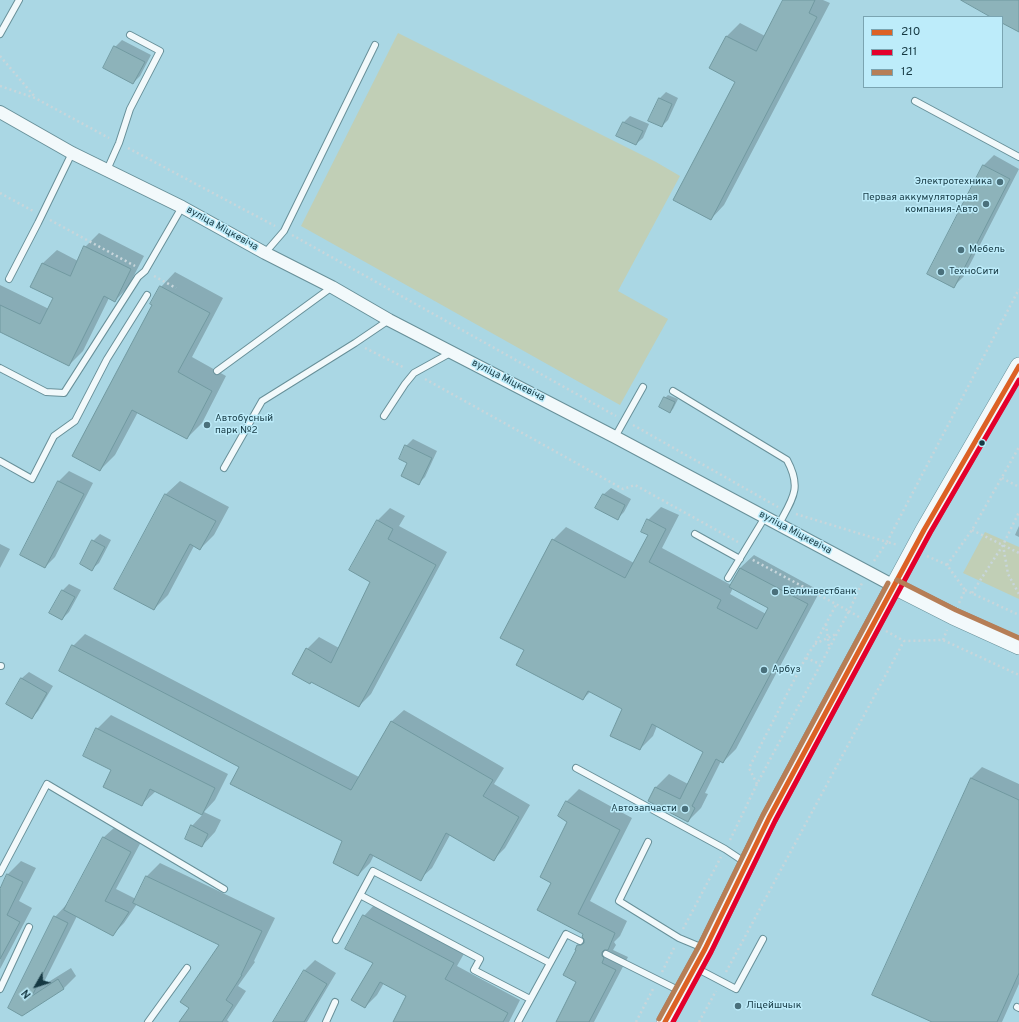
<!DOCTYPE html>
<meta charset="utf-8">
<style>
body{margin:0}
#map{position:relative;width:1019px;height:1022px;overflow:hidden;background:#aad7e4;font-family:Overpass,sans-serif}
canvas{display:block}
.legend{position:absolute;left:863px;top:16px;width:140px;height:72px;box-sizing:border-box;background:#bdecfa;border:1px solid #7aa4b1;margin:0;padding:5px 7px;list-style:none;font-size:12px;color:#163943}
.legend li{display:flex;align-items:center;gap:8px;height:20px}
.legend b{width:20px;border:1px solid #7aa4b1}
.north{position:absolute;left:16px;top:966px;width:40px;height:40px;-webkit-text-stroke:3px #bdecfa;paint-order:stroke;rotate:231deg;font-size:11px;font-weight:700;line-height:16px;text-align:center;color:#163943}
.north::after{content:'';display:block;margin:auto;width:14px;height:18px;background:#163943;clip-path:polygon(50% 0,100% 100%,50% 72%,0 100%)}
</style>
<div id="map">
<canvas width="1019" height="1022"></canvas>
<ul class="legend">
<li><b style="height:5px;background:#dc6125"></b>210</li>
<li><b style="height:5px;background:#e4002b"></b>211</li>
<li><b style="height:5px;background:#b67e56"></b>12</li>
</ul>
<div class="north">N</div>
</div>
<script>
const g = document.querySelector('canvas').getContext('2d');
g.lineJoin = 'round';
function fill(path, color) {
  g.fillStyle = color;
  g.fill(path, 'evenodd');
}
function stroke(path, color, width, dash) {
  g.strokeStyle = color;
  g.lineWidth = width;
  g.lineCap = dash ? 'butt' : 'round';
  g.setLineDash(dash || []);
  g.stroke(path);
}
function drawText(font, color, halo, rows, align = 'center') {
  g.font = font + ' Overpass,sans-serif';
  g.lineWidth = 3;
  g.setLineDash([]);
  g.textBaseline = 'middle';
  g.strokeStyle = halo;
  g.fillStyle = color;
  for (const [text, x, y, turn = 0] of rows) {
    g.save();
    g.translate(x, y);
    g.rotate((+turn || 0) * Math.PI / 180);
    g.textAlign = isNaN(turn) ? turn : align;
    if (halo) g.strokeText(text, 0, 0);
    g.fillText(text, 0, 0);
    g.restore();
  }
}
fill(new Path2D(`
 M398 33 656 162 680 176 618 291 668 319 620 405 301 226Z
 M985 532 1019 547V599L963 573Z`), '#c1cfb6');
fill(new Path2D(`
 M784 0H823L830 3 724 205 711 219 736 82 710 68 727 36 740 23 765 36Z
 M122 40 151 55 140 76 133 83 104 68 115 47Z
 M666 92 678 98 668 120 662 126 659 99Z
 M630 116 649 124 643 138 636 144 624 122Z
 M994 155 1019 169 964 276 954 286 928 273 984 165Z
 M99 233 144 256 128 287 115 301 109 298 83 351 69 365 0 330V285L49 309 54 297 32 286 43 263 57 250 78 261 85 247Z
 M175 272 223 298 192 357 226 376 202 423 187 438 138 412 115 455 100 470 153 305 161 287Z
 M668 395 678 399 673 409 670 412 665 398Z
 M413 439 437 451 425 477 418 484 408 463 406 446Z
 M69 471 93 483 55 557 45 567 21 554 59 481Z
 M180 481 229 507 214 535 200 549 194 546 168 595 154 609 116 588 166 494Z
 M611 488 631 499 624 512 617 519 597 508 604 494Z
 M661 507 679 515 662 548 731 585 740 568 754 555 820 591 736 749 723 762 721 761 705 793 708 794 701 808 688 821 649 801 656 787 669 774 688 784 704 752 657 726 653 736 640 749 624 709 591 691 583 699 525 650 553 540 566 527 634 563 649 535 648 520ZM733 588 769 608 766 614 730 594Z
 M390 508 405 516 399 526 447 552 371 694 359 706 307 649 319 637 339 648 372 582 378 520Z
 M1019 526V537L1015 535Z
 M100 534 111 540 99 563 92 569 93 541Z
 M0 544 10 549 0 568Z
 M69 584 81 590 69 612 62 619 63 590Z
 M85 634 359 777 392 721 404 710 504 768 494 784 530 805 505 848 493 860 450 835 432 868 420 879 374 855 370 863 358 875 343 840 73 646Z
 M29 672 53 686 38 711 31 718 7 704 22 678Z
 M111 715 228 774 215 800 204 812 221 820 215 832 202 846 192 826 203 814 156 791 141 805 113 769 97 729Z
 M982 767 1019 784V984L1002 1022H934L874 994 971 778Z
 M579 789 632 818 590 901 627 921 620 936 614 942 616 945 613 950 628 957 594 1022H557L578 982 577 950 578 945 585 939 584 934 553 882 569 821 559 816 567 801Z
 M116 826 142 840 116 889 136 899 147 876 160 863 275 918 254 961 255 962 238 986 246 991 227 1020 229 1022H180L190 1008 220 944 137 904 124 923 112 935 77 916 42 986 71 968 76 976 64 988 22 1015 55 917 66 905 68 906 104 837Z
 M21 861 36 868 19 901 32 908 0 969 1 890 8 874Z
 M376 903 466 950 457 966 520 1000 509 1022H397L408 996 384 983 377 995 365 1007 374 963 364 916Z
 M315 960 336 973 307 1022H274L305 970Z`), '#0003');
const building = new Path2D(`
 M783 0H815L809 13 817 17 711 220 673 200 735 82 709 68 726 36 756 51Z
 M961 0H1019V32L1002 23V17H991Z
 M114 46 145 62 133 84 103 68Z
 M659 98 672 104 662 127 648 121Z
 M623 122 643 131 636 145 616 136Z
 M983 165 1010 179 954 288 927 274Z
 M84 246 131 269 115 302 104 296 69 366 0 332V305L40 324 53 298 30 287 42 263 70 276Z
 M160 286 210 313 178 372 212 391 187 439 132 410 100 471 72 456 152 305 150 304Z
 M664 397 675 402 670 413 659 407Z
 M405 445 432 458 419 485 401 476 407 463 399 459Z
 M58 481 84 494 45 568 20 555Z
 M165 494 216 521 200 550 190 544 154 610 114 589Z
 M603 494 625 505 618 520 595 508Z
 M647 519 666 529 649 562 721 600 717 608 757 629 768 608 729 587 740 568 808 604 723 763 716 759 692 806 695 808 688 822 648 801 655 787 680 799 703 752 652 724 640 750 610 736 622 709 588 691 583 700 516 665 524 650 500 638 552 539 625 578 648 535 641 532Z
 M377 520 393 529 388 539 436 565 359 707 311 682 310 684 292 674 306 648 331 663 370 582 349 570Z
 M92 540 105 547 92 571 80 564Z
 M62 590 75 597 62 620 49 613Z
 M72 645 351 790 391 721 493 780 483 796 519 817 494 861 446 833 421 881 370 854 358 876 333 863 342 841 230 784 239 767 59 671Z
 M21 678 47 693 32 719 6 704Z
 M96 728 215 788 202 815 150 789 142 806 103 787 111 770 83 756Z
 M971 778 1019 800V973L997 1022H932L872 995Z
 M566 801 620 830 578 914 615 933 608 950H604L602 952V956L604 958 602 963 616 970 589 1022H556L576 982 563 975 576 950H575L577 945H581L584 943V939L582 937 583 934 537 910 551 883 540 877 567 822 558 816Z
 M191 825 208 834 202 847 185 839Z
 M103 837 131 852 105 901 129 912 113 936 64 910Z
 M7 874 23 882 7 915 20 922 0 959V889Z
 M146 876 262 931 241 975H242L226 1000 233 1005 222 1022H179L189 1008 180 1002 219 945 133 903Z
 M363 915 454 963 445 979 508 1013 503 1022H393L406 996 380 982 365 1008 351 1000 373 963 345 949Z
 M54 916 68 923 32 996 58 979 64 989 22 1016 8 1008Z
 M304 970 327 984 304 1022H273Z`);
fill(building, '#8db3ba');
stroke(building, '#7199a0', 1);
const lane = new Path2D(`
 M0 34 19 0
 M915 101 1019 157
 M107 170 119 143 130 109 160 51 130 35
 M265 253 284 231 375 45
 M9 279 38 223 72 153
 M0 368 46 392 64 393 138 277 145 271 182 207
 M217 371 332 287
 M673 391 787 460C802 488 793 498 779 524
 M384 416 405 384 414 373 452 352
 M615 437 643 387
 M0 461 32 479 54 436 75 421 107 359 147 295
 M224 468 262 401 355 343 389 320
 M695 534 740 559
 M728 578 765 517
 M0 666H1
 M576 768 725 849 746 863
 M648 842 619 901 679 938 703 948
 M0 873 47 784 224 889
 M360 895 480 959 474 970 530 999
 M336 940 373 871 550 963
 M606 954 680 991
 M696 968 736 989 763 939
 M0 989 29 927
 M1017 1007 1019 1008
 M148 1022 187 968
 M326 1022 335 1002
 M518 1022 566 934 580 941`);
const street = new Path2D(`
 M0 112 72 153 182 207 265 253 332 287 389 320 615 437 894 586`);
const secondary = new Path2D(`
 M894 586 953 616 1019 646
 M665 1022 705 949 769 818 821 721 924 530 1019 366`);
stroke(lane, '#689099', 8);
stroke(street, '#689099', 14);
stroke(secondary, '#689099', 18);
stroke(new Path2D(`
 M0 56 35 97
 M0 86 35 98 109 138
 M128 148 275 226
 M0 193 33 211
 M50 220 135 266
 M292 235 616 416
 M154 276 176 288
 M365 348 405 368
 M425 379 623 489 635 485 738 542
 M633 425 778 507
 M1002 478 1019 487
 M796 514 887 542 1019 289
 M972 530 1019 553
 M1003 545 1008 574 1019 594
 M927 556 947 565 965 590 959 603
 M874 561 887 542 898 545
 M947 565 972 530 1019 447
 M965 590 1019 615
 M972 593 1003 545 1019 512
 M859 617 849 611 862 583
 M826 624 829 647
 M886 631 904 641 943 640 1019 675
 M943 640 947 630
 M815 644 836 634
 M806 658 820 664
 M757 784 749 768 806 657 815 644 836 605
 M730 840 757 784 849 611 751 559
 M683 929 721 857
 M662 972 675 946
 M726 972 904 641
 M636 1022 653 989
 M699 1022 716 991`), '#c8d6db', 2.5, [2, 3]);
stroke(lane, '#f2f9fb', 6);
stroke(street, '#f2f9fb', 12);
stroke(secondary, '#f2f9fb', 17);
stroke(new Path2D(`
 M665 1022 705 949 769 818 924 530 1019 366`), '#dc6125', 5);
stroke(new Path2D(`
 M673 1022 711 952 775 821 827 724 930 533 1019 380`), '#e4002b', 5);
stroke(new Path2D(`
 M897 580 956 610 1019 638
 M659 1019 699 946 763 815 888 583`), '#b67e56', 5);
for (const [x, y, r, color] of [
 [1000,182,4,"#4a707b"],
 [986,204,4,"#4a707b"],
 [961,250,4,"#4a707b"],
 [941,272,4,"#4a707b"],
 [207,425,4,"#4a707b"],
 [982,443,3.5,"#163943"],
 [775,592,4,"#4a707b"],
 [764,670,4,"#4a707b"],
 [685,809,4,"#4a707b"],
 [738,1006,4,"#4a707b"]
]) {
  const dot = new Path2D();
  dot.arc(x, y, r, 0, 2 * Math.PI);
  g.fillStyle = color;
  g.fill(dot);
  stroke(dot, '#bdecfa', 1.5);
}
drawText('10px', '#163943', '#bdecfa', [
 ["Электротехника",992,182,"right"],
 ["Первая аккумуляторная",978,198,"right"],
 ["компания-Авто",978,210,"right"],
 ["Мебель",969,250],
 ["ТехноСити",949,272],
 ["Автобусный",215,419],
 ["парк №2",215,431],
 ["Белинвестбанк",783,592],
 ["Арбуз",772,670],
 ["Автозапчасти",677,809,"right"],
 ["Ліцейшчык",746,1006]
], 'left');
drawText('10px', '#163943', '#bdecfa', [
 ["вуліца Міцкевіча",222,229,29],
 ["вуліца Міцкевіча",508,381,27],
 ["вуліца Міцкевіча",795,533,28]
]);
</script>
